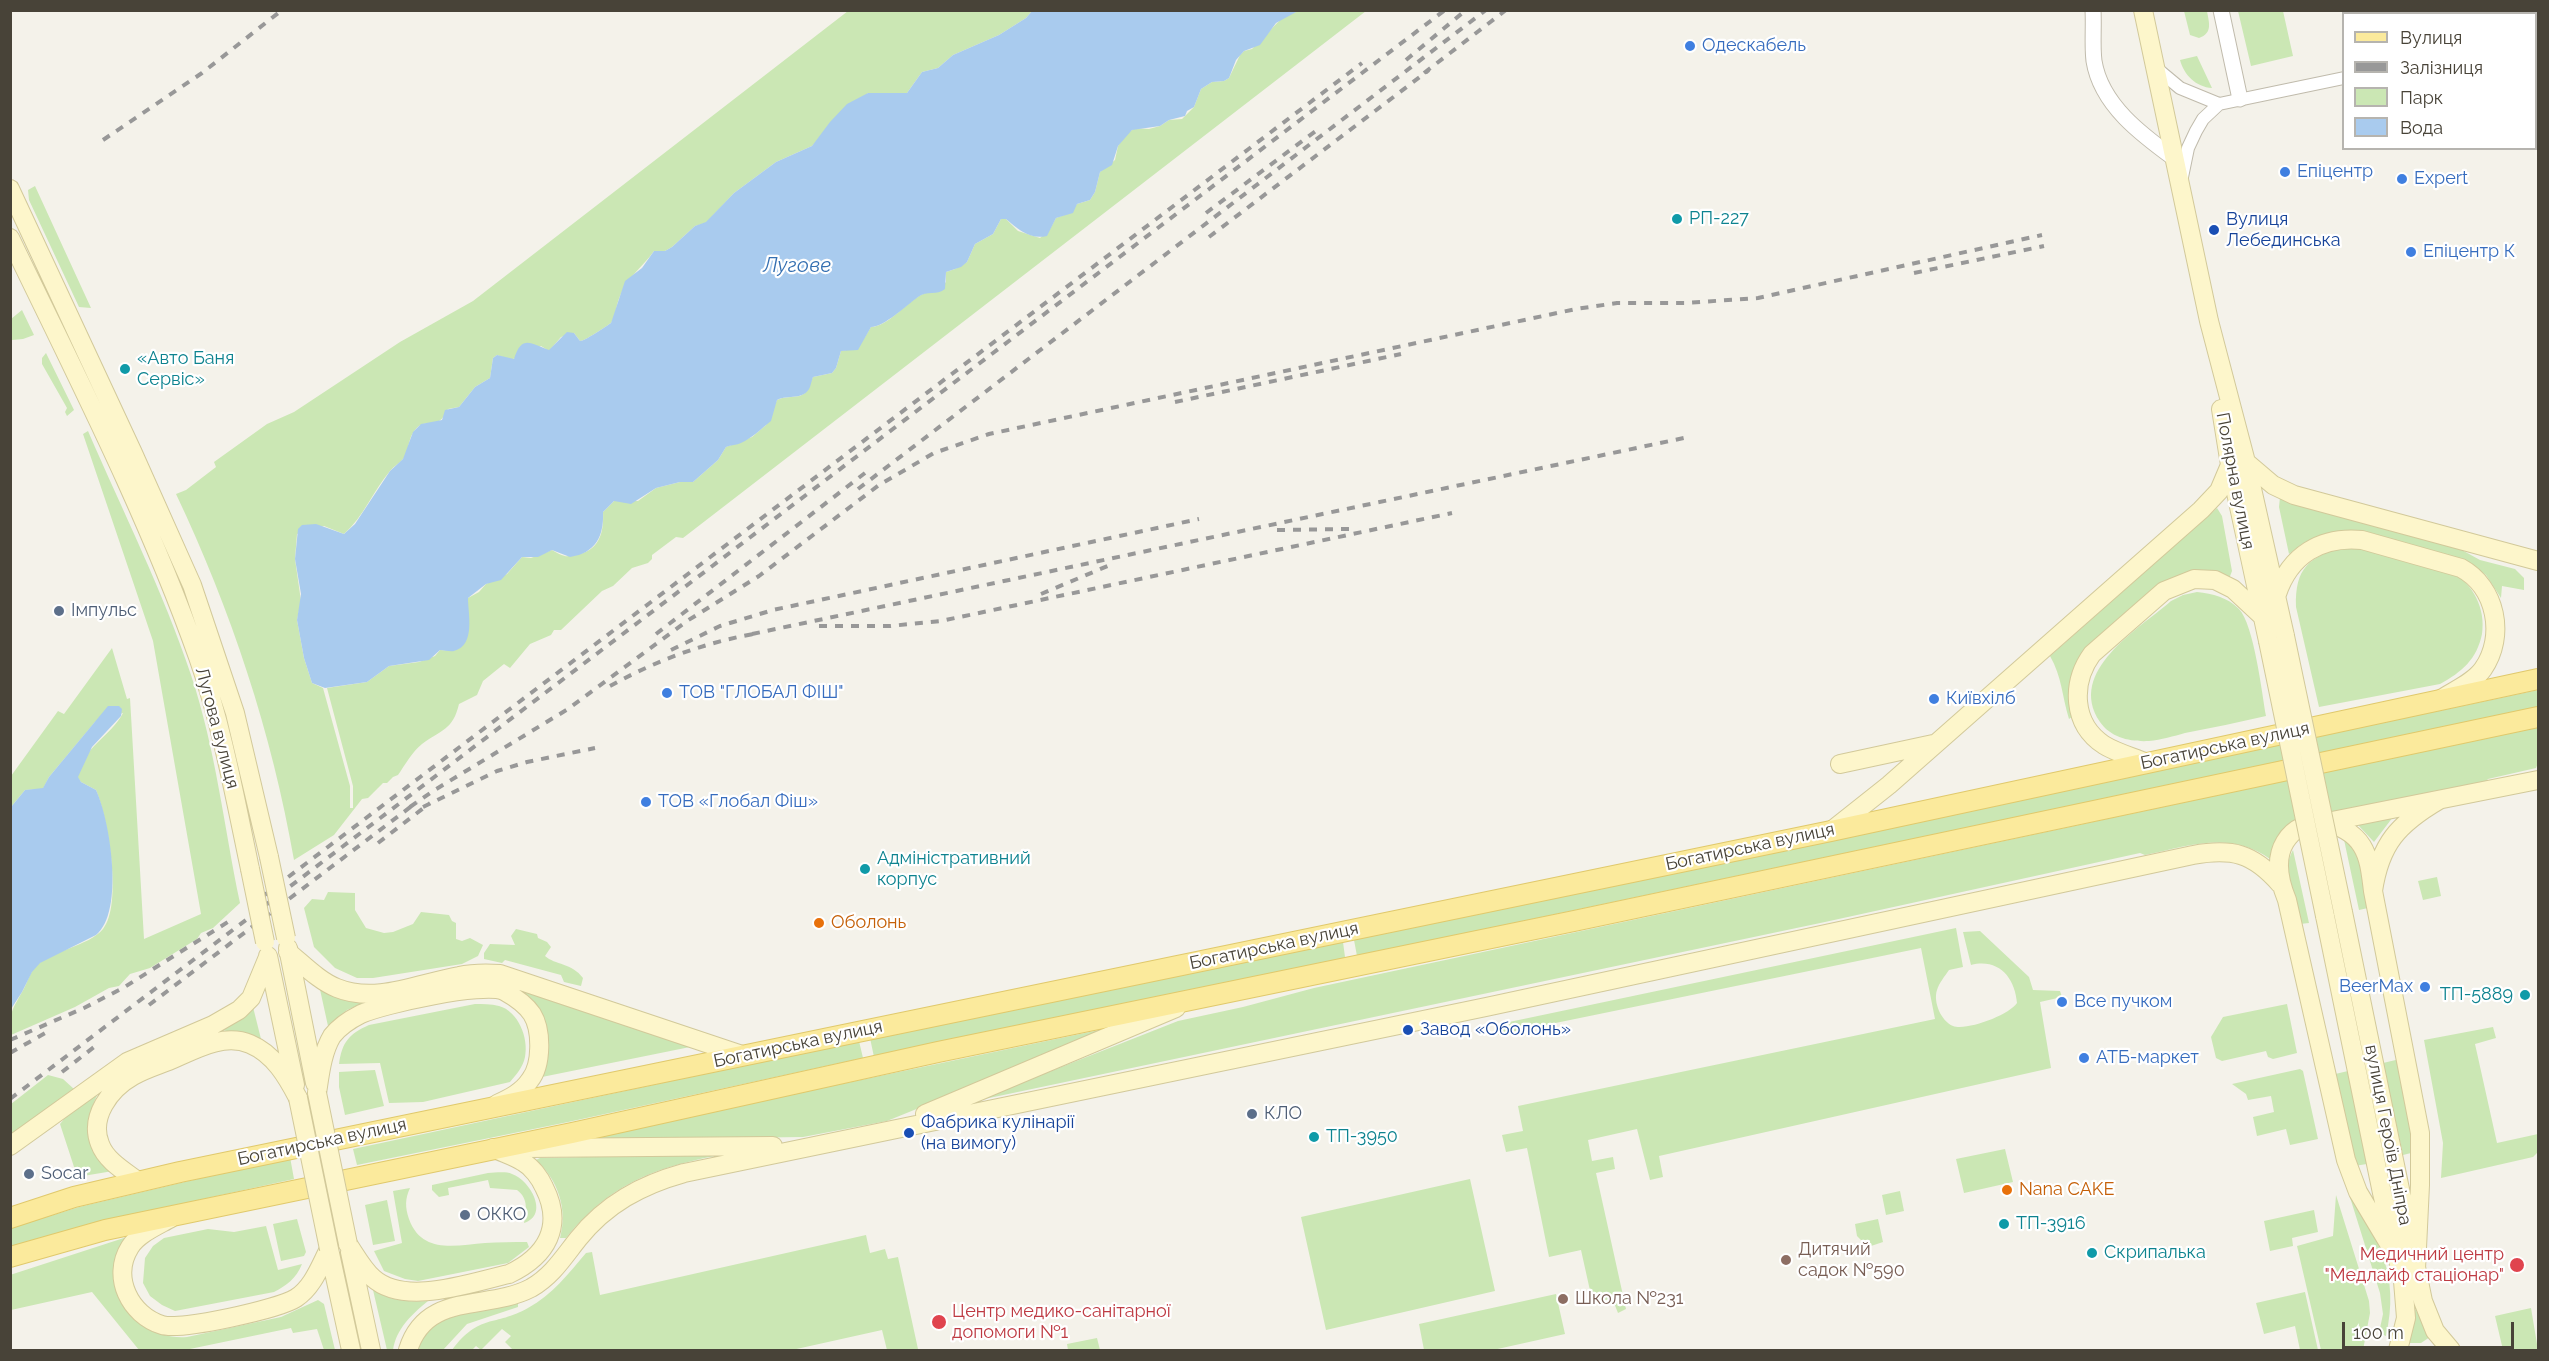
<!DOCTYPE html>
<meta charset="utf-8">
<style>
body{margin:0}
#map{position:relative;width:2549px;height:1361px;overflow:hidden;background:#f4f2ea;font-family:Raleway,sans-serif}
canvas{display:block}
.frame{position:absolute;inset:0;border:12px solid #484338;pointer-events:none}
.legend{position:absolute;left:2342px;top:12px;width:195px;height:138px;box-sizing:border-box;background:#fff;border:2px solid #b6b4af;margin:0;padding:8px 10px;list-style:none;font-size:18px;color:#484338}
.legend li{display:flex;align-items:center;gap:12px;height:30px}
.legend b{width:30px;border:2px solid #b6b4af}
.scale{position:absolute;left:2342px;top:1322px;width:172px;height:27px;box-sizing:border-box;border:3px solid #484338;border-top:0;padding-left:8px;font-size:18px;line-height:21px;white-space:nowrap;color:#484338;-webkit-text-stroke:4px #fff;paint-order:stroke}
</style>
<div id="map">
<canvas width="2549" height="1361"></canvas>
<div class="frame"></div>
<ul class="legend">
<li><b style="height:8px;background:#fbea9c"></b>Вулиця</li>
<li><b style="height:8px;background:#989898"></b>Залізниця</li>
<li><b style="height:16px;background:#cbe7b4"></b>Парк</li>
<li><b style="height:16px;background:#a9cbee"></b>Вода</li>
</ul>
<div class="scale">100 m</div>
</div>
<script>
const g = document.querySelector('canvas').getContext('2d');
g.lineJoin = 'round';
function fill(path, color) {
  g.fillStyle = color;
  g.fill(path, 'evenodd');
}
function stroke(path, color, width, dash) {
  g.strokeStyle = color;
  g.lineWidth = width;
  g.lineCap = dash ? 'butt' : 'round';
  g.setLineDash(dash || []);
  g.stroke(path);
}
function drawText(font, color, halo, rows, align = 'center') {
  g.font = font + ' Raleway,sans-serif';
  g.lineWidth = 4.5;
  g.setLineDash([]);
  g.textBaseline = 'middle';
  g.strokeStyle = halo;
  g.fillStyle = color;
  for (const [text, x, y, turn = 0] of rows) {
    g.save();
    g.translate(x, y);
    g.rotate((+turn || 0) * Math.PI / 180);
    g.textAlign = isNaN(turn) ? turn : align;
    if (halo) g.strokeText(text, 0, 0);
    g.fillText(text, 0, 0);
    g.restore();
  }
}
fill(new Path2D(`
 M848 11H1032L1026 18 999 35 953 55 938 68 922 72 907 93H868L812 146 776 162 734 193 706 223 695 226 672 247 665 251H654C643 267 627 277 620 296 616 305 616 315 611 323 605 327 585 341 580 341L574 333 561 337 549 351 541 346 511 360 497 355 493 358 490 378 475 387 459 407 448 409C436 435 425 413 413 433 408 440 409 451 404 458 400 463 394 466 390 471 373 491 364 516 344 534L324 526 297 534 295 559 301 601 297 620 304 658 312 683 323 688 350 786V808H353V786L327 688 367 682 389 666 419 662 435 656 440 650 454 651 468 598 479 592 486 584 507 574 522 557 531 558 552 550C556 552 560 555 565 556 566 557 573 555 575 555 599 551 604 534 603 512L614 501H638L656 488 680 482H693L718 460 726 447 752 437 766 425 777 400 782 398 800 396 805 393 813 377 832 373 836 368 841 351C861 348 862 341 871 327 888 327 907 301 923 294 937 288 932 297 946 282V272L955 269 967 262 975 244 993 234 1001 219H1006L1018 231 1040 238 1050 229 1056 218 1067 214 1077 204 1090 200 1095 192 1100 172 1115 160 1118 146 1126 134 1135 128 1149 129 1160 126 1169 120 1182 119 1194 107 1201 89 1212 82 1224 81 1229 78 1240 55 1244 51 1252 49 1282 18 1298 11H1366L683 538 676 537 652 555V559L648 563 632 568 613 586 602 591 561 630H554L551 635 530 644 510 668 504 664 483 681 477 695 459 704C453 730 441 730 422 744 412 752 405 765 398 775L393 777 387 783H383L368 798 362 799 334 835 294 860C272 733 231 610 176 494L186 490 216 467 214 462 267 424 294 412 400 342 473 301Z
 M2184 11H2207C2209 23 2213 33 2199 38L2190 35Z
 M2238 11H2283L2293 56 2251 66Z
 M2197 56 2212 88C2196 87 2184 75 2180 60Z
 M35 186 91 308 79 307 29 200 28 190Z
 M22 310 34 335 23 339 12 340 11 319Z
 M46 353 74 410 67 416 65 412 67 408 42 364V358Z
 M88 431C123 512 163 591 191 675 216 750 224 827 240 903L213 928 201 933 197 939 150 968 130 974 119 986 109 988 75 1007 11 1035C11 1009 10 1014 22 992 27 984 29 974 35 967 50 950 88 947 103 929 123 905 108 818 96 790L81 782 77 777C82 748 111 736 123 713L95 722 49 777 43 789 25 790 11 807V776L58 711 64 714 112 648 127 699 130 698 144 939 201 914 153 641 83 434Z
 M2280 497 2460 549 2480 560 2515 569 2524 578V590L2502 586 2501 598 2486 575 2463 559 2320 536 2302 544 2289 554 2279 507Z
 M2217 508 2222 516 2232 571 2229 579 2202 573 2079 660C2069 679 2071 695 2073 716L2069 719C2062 696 2062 677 2050 656Z
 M2344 546C2366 549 2386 554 2407 560 2421 564 2438 566 2451 572 2473 583 2486 609 2482 634 2477 659 2462 672 2440 684L2319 707 2296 607C2295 567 2309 558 2344 546Z
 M2197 592C2213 594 2227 597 2239 609 2254 625 2262 693 2266 716 2239 722 2212 728 2185 733 2174 736 2161 740 2149 741 2131 742 2111 738 2100 722 2066 671 2139 629 2171 601L2183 595Z
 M2538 690V707L1357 956 1354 940Z
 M2538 727V763L2536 768 2488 779 2484 784 2313 819 2272 851 2270 859C2231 830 2188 846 2145 855L2140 853 1825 922 975 1101 1178 1021 1243 1007 1314 988Z
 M2393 817 2374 842 2358 825Z
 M2343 835 2359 847 2368 908 2359 910Z
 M2293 850 2309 923 2300 924C2294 901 2280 873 2293 850Z
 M2437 877 2441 896 2423 900 2418 881Z
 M328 892 355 893V910L366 928 384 933 393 932 413 924 421 912 449 915 452 921 456 923V939L462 941 470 938 483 945 478 956 462 964 373 978H357L335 968 314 947 304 908 312 899 324 900Z
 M1956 928 1963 967 1949 970C1945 976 1939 983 1937 990 1933 1002 1941 1021 1953 1026 1967 1031 2009 1015 2017 1003 2015 978 1999 958 1971 965L1963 932 1980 931 2029 977 2033 990 2060 991 2062 997 2040 1002 2051 1068 1659 1156 1663 1177 1650 1180 1637 1129 1588 1140 1592 1161 1613 1157 1615 1169 1596 1173 1626 1309 1618 1313 1612 1298 1593 1304 1581 1250 1549 1257 1527 1148 1506 1152 1502 1135 1523 1131 1518 1106 1935 1019 1921 948 1497 1035 1495 1025Z
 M516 929 537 934 538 938 547 942 551 947 545 956C555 965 572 963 583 978L581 986 564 982 561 975 505 960 502 963 484 959V953L490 944 515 945 511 936Z
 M1343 942 1345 957 1342 959 874 1057 870 1038Z
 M319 985 363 1000V1003L347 1010 328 1026Z
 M514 985 690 1047 542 1077C550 1059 549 1025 538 1008 532 999 523 992 514 985Z
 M252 1003 262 1043 248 1036 218 1029Z
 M475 1004C482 1004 491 1004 499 1006 518 1011 529 1038 525 1057 523 1067 516 1075 510 1082L423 1102 389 1103 380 1063 339 1064C342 1042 349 1034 369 1025Z
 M2287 1004 2297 1053 2273 1059 2268 1057 2266 1051 2222 1061 2216 1058 2211 1037 2223 1017Z
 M1123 1025 887 1121 803 1137 574 1140Z
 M2493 1027 2496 1038 2475 1044 2497 1143 2538 1134V1152L2533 1157 2441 1178 2443 1143 2424 1040Z
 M859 1041 863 1058 568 1122 357 1165 353 1149Z
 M2400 1059 2415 1152 2403 1155 2383 1063Z
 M2300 1069 2303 1071 2318 1139 2290 1145 2286 1129 2257 1136 2253 1117 2274 1112 2271 1096 2248 1100 2246 1094 2232 1084Z
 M375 1070 384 1106 345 1115 339 1087V1072Z
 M2348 1071 2367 1164 2354 1166 2331 1075Z
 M48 1075 63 1079 74 1089 11 1134V1104Z
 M102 1087C78 1125 95 1137 113 1171L59 1180 58 1178 76 1173 60 1124 73 1108Z
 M2005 1149 2013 1182 1964 1193 1956 1159Z
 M715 1154V1156C651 1168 607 1187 566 1238H560C568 1209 558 1180 536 1160L540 1158Z
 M290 1157 294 1179 85 1225 11 1248V1228L79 1207Z
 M488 1173C495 1173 505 1171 512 1174 530 1180 550 1215 524 1223 526 1211 529 1199 517 1190L490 1188 488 1180 448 1188 449 1195 439 1197 432 1190V1185Z
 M1470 1179 1495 1291 1326 1330 1301 1217Z
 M410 1188C405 1199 405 1207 409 1219 422 1255 457 1245 485 1243 499 1242 513 1242 527 1242L529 1247 508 1263 418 1281 405 1279 384 1271 374 1251 402 1243 393 1191Z
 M1900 1191 1904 1211 1886 1215 1882 1195Z
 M2348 1191C2379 1241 2400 1274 2386 1336L2379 1333 2383 1314 2380 1293Z
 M2336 1195 2369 1301 2370 1313 2363 1350H2321L2297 1246 2333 1236Z
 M387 1200 395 1241 373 1245 365 1205Z
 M2314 1210 2318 1232 2292 1238 2293 1246 2270 1251 2264 1221Z
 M297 1219 306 1252 304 1256 281 1261 273 1224Z
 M1878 1219 1883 1242 1868 1247 1857 1236 1855 1224Z
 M266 1226 278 1270 302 1264C296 1279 287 1285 274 1292L175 1311 162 1305 150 1296 143 1283 145 1258 153 1246 164 1238 208 1229 234 1232Z
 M866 1235 870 1253 885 1249 888 1259 898 1257 918 1349 887 1350 882 1330 792 1350H513L505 1342 511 1336 502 1329 481 1350 476 1346 472 1350H452C480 1313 494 1327 528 1308 552 1295 569 1273 586 1253L592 1252 600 1295Z
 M130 1236 119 1251 146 1327C160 1335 171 1338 187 1337L281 1317 318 1300 324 1304 335 1350H324L317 1329 293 1333 291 1328 185 1350H139L92 1292 11 1310 10 1275Z
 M373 1290C391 1301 407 1302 428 1301 412 1314 396 1329 393 1350H387Z
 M2305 1292 2318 1350H2300L2295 1326 2264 1334 2256 1303Z
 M1556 1294 1565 1334 1493 1350H1424L1419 1324Z
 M518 1303V1307L467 1324 443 1350H415C430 1311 481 1311 518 1303Z
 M2531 1308 2538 1350H2503L2495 1316Z
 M2415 1309 2433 1335 2421 1343H2406Z
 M1097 1338 1100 1350H1068L1067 1344Z`), '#cbe7b4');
fill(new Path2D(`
 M1032 11H1298L1276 23 1260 45 1244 51 1236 60 1229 78 1224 81 1212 82 1201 89 1194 107 1187 111 1185 116 1169 120 1160 126 1132 130 1118 146 1112 165 1100 172 1095 192 1090 200 1077 204 1073 213 1056 218 1047 236C1030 240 1018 229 1006 219H1001L993 234 975 244 967 262 961 267 946 272 945 289C937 296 927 290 918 297 907 305 884 327 871 327L858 350 841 351 836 368 832 373 813 377C812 380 811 383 810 387 804 401 788 394 777 400L771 421C761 429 752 438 741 443 737 445 731 445 726 447L718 460 693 482H680L656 488 631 504 614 501 603 512C604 536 596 553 570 557L552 550 538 557H522L501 580 486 584 468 598C468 614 476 645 454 651 450 652 444 650 440 650L429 660 389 666 367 682 325 688 312 683 304 658 297 620 301 594 295 559 298 529 302 525 316 524 344 534 355 524 390 471 403 459 413 432 421 424 442 420 445 410 459 407 475 387 490 378 493 358 497 355 514 359C522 334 531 344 549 350L567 332 574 333 580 341C585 341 605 327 611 323L625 281 642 268 654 251H665L672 247 695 226 706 222 734 193 776 162 812 146 830 122 847 104 868 93H907L922 72 938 68 953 55 999 35 1026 18Z
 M108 706H119L122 709 121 716 92 747 78 777 81 782 96 790C110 820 125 912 96 935L40 963 32 972 22 992 11 1009V807L25 790 43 788 49 777Z`), '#a9cbee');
const minor = new Path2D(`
 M2536 37 2538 36
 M2156 68 2180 88 2219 104
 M2182 177 2188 148 2196 131 2203 119 2219 104 2344 78`);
const tertiary = new Path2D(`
 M2093 10C2094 27 2092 45 2094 61 2101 105 2142 135 2175 159
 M2221 10 2240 99`);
const secondary = new Path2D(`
 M2143 10 2209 321 2246 462 2285 636
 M10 189 133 453 192 585 235 713 269 857
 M10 238C76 375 147 513 198 657 222 725 235 798 250 869
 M2221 409 2230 465 2268 641
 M2246 462 2273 485 2294 495 2538 561
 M2277 594C2290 555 2321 536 2362 540L2461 568C2496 587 2506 636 2483 669 2474 682 2455 690 2441 699
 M2147 763C2133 757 2117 753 2104 745 2072 724 2071 683 2092 654L2164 591 2194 579 2215 580 2233 589 2263 617
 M1840 764 1933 744
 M2327 822 2538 780
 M1831 831 1889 785 2201 510 2219 491 2230 465
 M2373 891C2371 876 2370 859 2362 846 2346 820 2302 813 2285 842 2274 860 2280 883 2287 900L2346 1160 2358 1192 2398 1259
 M2343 912 2423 1301 2435 1331 2451 1350
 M2325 916 2382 1193 2403 1281 2406 1318 2398 1350
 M288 948 315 1083
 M288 952C303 964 319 981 337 988 376 1004 419 983 459 976 473 973 486 973 500 974L742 1055
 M268 956 295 1085
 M317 1093C320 1074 322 1053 332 1036 339 1027 351 1019 361 1014 384 1004 483 982 504 991 513 996 526 1005 532 1014 542 1030 542 1065 530 1080 522 1092 510 1098 497 1104
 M925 1114 1176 1008
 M10 1146 127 1062 213 1025 239 1010 251 998 268 957
 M525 1148 773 1146
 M139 1182C126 1172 106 1161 100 1144 89 1117 110 1089 133 1076 145 1069 159 1065 171 1060 196 1049 224 1033 250 1044 274 1054 287 1077 298 1098
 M171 1218C157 1226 138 1234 130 1247 111 1277 130 1315 162 1325 180 1331 279 1309 296 1298 313 1287 320 1266 329 1249
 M348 1244C356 1256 363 1269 373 1278 405 1307 472 1282 509 1274 547 1256 564 1226 544 1187 540 1178 532 1167 523 1162 514 1156 503 1153 493 1148
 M329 1249 351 1350
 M350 1252 371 1350
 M2416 1269 2420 1185V1133L2373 891C2380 844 2398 824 2439 800
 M408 1350C426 1291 487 1311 531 1288 552 1276 563 1258 578 1239 606 1204 641 1185 684 1173L1486 1007 2193 855C2232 848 2253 853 2280 884`);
const primary = new Path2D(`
 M10 1218 74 1197 180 1172 1831 831 2538 679
 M10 1257 105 1230 572 1133 938 1052 1574 921 2538 717`);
stroke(minor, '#c0bbac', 14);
stroke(tertiary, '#c0bbac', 17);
stroke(secondary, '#d2c99a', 20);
stroke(primary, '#e0c96c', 22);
stroke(minor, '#fff', 12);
stroke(tertiary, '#fff', 15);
stroke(secondary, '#fdf6cb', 18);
stroke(primary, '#fbea9c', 20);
stroke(new Path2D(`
 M1406 60 1466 10
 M1424 73 1506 10
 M103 140 202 73 282 10
 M1206 213 1321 127
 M1209 237 1429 70
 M1914 273 2044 246
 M1175 402 1401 354
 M858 489 1486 10
 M1277 530 1349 529
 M1041 594 1110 565
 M819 626H890L941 621 1452 513
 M656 634 865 473
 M752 634 1684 438
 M671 650 720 626 773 610 1199 519
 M610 686C657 660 706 642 759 633
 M410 807 433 791 568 709 687 621 759 576 879 485 934 453 989 434 1576 309 1617 303H1685L1758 298 2042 235
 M423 807 497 771 527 762 595 748
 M378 843 430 803
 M250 906 1362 63
 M149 1005 417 802
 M10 1040 84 1008 123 988 231 920
 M10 1053 47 1032
 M62 1072 94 1047
 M10 1099 1445 10`), '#989898', 4, [8, 8]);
const secondaryBridge = new Path2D(`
 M2285 636 2343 912
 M2268 641 2325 916
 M269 857 286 938
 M250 869 265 942
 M317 1093 348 1244
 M298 1098 329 1249`);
stroke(secondaryBridge, '#d2c99a', 20, []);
stroke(secondaryBridge, '#fdf6cb', 18);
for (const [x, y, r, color] of [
 [1690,46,6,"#3f7fe0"],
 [2285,172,6,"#3f7fe0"],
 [2402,179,6,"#3f7fe0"],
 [1677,219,6,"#0f9aa8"],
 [2214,230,6,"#1a4fb4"],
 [2411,252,6,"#3f7fe0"],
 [125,369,6,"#0f9aa8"],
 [59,611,6,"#5c6f8a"],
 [667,693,6,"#3f7fe0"],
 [1934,699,6,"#3f7fe0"],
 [646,802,6,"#3f7fe0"],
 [865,869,6,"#0f9aa8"],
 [819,923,6,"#e8710a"],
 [2425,987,6,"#3f7fe0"],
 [2525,995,6,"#0f9aa8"],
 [2062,1002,6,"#3f7fe0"],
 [1408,1030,6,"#1a4fb4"],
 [2084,1058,6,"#3f7fe0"],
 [1252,1114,6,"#5c6f8a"],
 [909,1133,6,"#1a4fb4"],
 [1314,1137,6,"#0f9aa8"],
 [29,1174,6,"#5c6f8a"],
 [2007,1190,6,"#e8710a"],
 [465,1215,6,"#5c6f8a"],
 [2004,1224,6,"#0f9aa8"],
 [2092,1253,6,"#0f9aa8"],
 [1786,1260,6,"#8d6e63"],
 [2517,1265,8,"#e0444e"],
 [1563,1299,6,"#8d6e63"],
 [939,1322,8,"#e0444e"]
]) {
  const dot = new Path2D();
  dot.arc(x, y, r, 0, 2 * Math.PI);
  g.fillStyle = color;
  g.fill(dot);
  stroke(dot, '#fff', 2);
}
drawText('18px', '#366cbe', '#fff', [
 ["Одескабель",1702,46],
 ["Епіцентр",2297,172],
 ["Expert",2414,179],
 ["Епіцентр К",2423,252],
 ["ТОВ \"ГЛОБАЛ ФІШ\"",679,693],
 ["Київхілб",1946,699],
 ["ТОВ «Глобал Фіш»",658,802],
 ["BeerMax",2413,987,"right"],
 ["Все пучком",2074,1002],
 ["АТБ-маркет",2096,1058]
], 'left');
drawText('18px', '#0d838f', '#fff', [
 ["РП-227",1689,219],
 ["«Авто Баня",137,359],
 ["Сервіс»",137,380],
 ["Адміністративний",877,859],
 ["корпус",877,880],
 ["ТП-5889",2513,995,"right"],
 ["ТП-3950",1326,1137],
 ["ТП-3916",2016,1224],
 ["Скрипалька",2104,1253]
], 'left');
drawText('18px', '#164399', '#fff', [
 ["Вулиця",2226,220],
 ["Лебединська",2226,241],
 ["Завод «Оболонь»",1420,1030],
 ["Фабрика кулінарії",921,1123],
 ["(на вимогу)",921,1144]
], 'left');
drawText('18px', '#484338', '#fff', [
 ["Полярна вулиця",2235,481,79],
 ["Лугова вулиця",217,728,75],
 ["Богатирська вулиця",2225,746,-12],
 ["Богатирська вулиця",1750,847,-12],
 ["Богатирська вулиця",1274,946,-12],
 ["Богатирська вулиця",798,1044,-12],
 ["вулиця Героїв Дніпра",2388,1135,79],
 ["Богатирська вулиця",322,1142,-12]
]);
drawText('18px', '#4e5e75', '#fff', [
 ["Імпульс",71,611],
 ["КЛО",1264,1114],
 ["Socar",41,1174],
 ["ОККО",477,1215]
], 'left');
drawText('18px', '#c56008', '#fff', [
 ["Оболонь",831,923],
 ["Nana CAKE",2019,1190]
], 'left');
drawText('18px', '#785e54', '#fff', [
 ["Дитячий",1798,1250],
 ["садок №590",1798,1271],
 ["Школа №231",1575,1299]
], 'left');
drawText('18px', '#be3a42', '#fff', [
 ["Медичний центр",2504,1255],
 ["\"Медлайф стаціонар\"",2504,1276],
 ["Центр медико-санітарної",952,1312,"left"],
 ["допомоги №1",952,1333,"left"]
], 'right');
drawText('italic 20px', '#346fb1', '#fff', [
 ["Лугове",797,266]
]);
</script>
